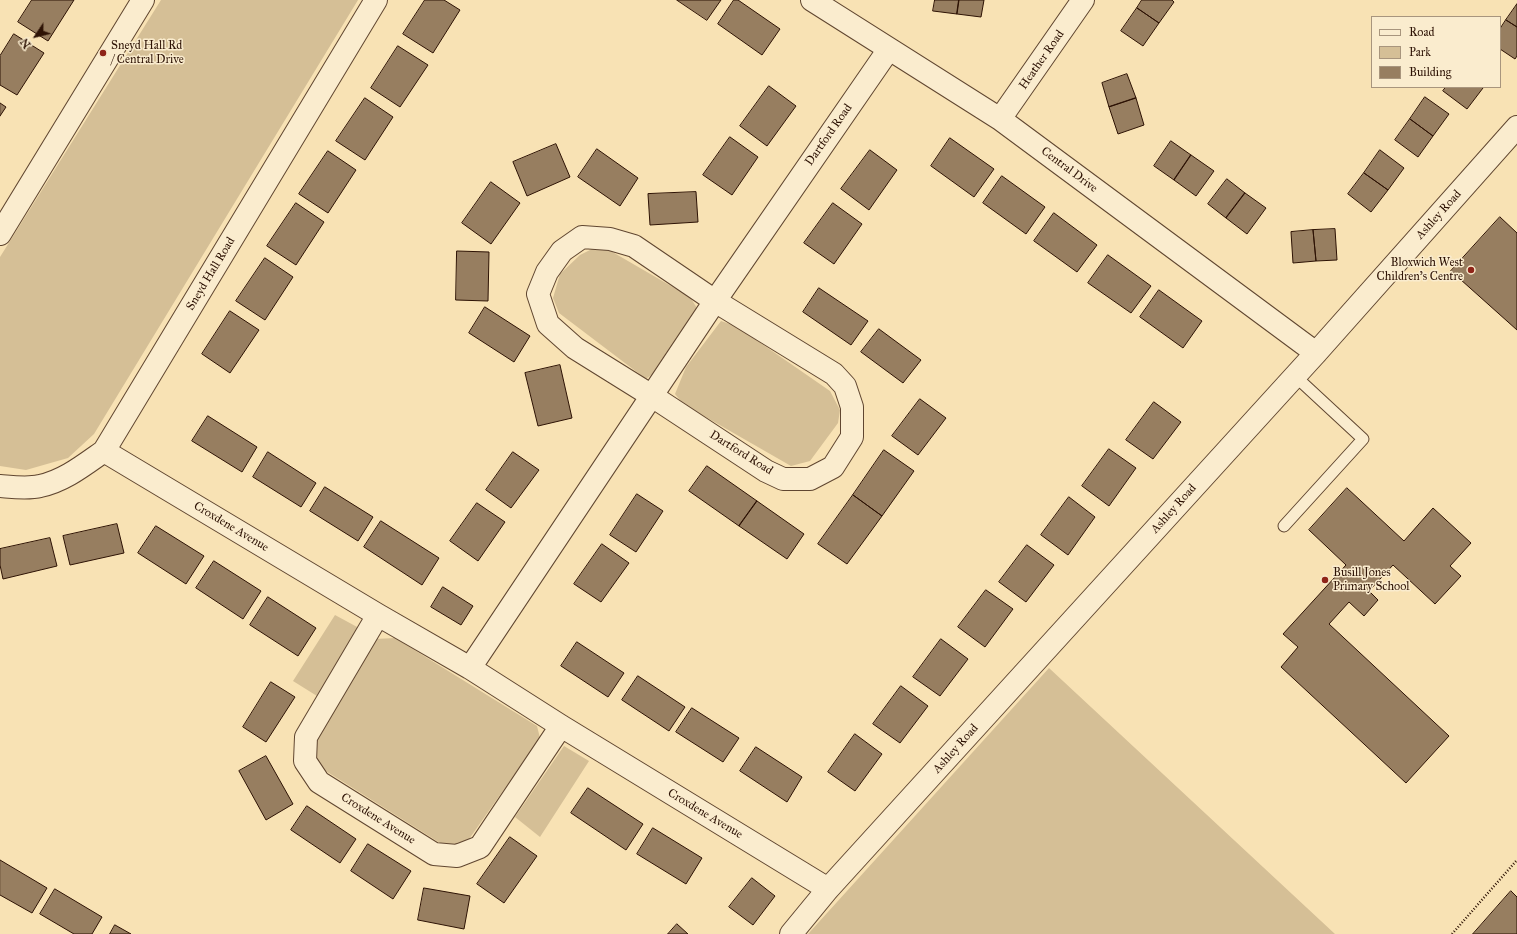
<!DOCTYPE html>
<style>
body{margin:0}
#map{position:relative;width:1517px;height:934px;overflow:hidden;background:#f8e2b4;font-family:"IM FELL Great Primer",serif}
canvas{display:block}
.legend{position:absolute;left:1371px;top:16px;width:130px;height:72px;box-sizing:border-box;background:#faecce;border:1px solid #a8957d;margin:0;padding:5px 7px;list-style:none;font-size:12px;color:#2d1204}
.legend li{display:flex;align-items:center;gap:8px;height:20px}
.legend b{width:20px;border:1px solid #a8957d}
.north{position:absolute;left:16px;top:16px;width:40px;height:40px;-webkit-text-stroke:3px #faecce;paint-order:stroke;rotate:235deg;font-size:11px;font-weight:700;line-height:16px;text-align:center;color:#2d1204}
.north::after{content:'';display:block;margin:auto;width:14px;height:18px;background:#2d1204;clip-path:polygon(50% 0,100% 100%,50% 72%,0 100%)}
</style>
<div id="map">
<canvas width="1517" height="934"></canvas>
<ul class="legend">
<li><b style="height:5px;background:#faecce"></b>Road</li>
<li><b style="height:11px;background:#d5bf96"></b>Park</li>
<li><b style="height:11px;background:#977e60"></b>Building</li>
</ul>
<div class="north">N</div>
</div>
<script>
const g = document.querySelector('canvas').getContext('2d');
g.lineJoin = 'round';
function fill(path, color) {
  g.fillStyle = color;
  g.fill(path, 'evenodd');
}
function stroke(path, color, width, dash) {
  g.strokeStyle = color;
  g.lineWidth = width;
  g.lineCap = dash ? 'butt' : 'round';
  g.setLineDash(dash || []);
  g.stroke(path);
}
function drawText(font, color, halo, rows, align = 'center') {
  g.font = font + ' "IM FELL Great Primer",serif';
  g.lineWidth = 3;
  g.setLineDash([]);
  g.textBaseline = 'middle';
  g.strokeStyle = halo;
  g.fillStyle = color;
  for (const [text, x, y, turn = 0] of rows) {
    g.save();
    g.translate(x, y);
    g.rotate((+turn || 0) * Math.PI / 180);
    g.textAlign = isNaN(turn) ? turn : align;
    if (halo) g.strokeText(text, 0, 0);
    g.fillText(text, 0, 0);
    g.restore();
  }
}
fill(new Path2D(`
 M161 0H358L94 434 68 458 26 470 0 466V257Z
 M594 248 609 250 690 297 697 308 658 370 646 379 559 313 553 298 560 274 580 255Z
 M721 321 736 326 830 391 840 410 838 423 810 461 791 466 683 404 675 394 686 367Z
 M335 615 359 628 317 696 293 681Z
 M395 638 537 726 540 738 467 842 454 847 440 843 321 768 315 754 316 742 375 639Z
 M1049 668 1335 934H808Z
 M564 746 589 761 540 837 515 817Z`), '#d5bf96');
const building = new Path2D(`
 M32 0H74L48 41 18 22Z
 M425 0H444L460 10 433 53 403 34Z
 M677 0H721L707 20Z
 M734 0H738L780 29 762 55 718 24Z
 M935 0H959L957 14 933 11Z
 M959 0H984L981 17 957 14Z
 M1142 0H1172L1174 2 1159 23 1137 8Z
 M1517 4V27L1506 20Z
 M1137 8 1159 23 1143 46 1121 31Z
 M1506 20 1517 27V56L1515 59 1500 49V29Z
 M14 34 44 53 17 95 0 85V56Z
 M398 46 428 65 400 107 371 88Z
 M1127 74 1136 98 1109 107 1102 83Z
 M769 86 796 106 767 146 740 126Z
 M1446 87H1481L1483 88 1467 109 1443 91Z
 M1425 97 1449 114 1433 136 1410 119Z
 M365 98 393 117 365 160 336 141Z
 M1136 98 1144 125 1118 134 1109 107Z
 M0 103 6 107 0 116Z
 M1410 119 1433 136 1418 157 1395 140Z
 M730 137 758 157 732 195 703 175Z
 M950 138 994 169 974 197 931 166Z
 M1171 141 1191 155 1174 180 1154 166Z
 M556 144 570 177 527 196 513 162Z
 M597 149 638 178 620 206 578 177Z
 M870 150 897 170 869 210 841 189Z
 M1380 150 1404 168 1388 190 1364 173Z
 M328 151 356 170 328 213 299 194Z
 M1191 155 1214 171 1196 196 1174 180Z
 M1364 173 1388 190 1371 212 1348 194Z
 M1002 176 1045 207 1026 234 983 203Z
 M1227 179 1245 193 1226 218 1208 204Z
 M491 182 520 203 491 244 462 223Z
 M696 192 698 222 650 225 648 194Z
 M1245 193 1266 208 1247 234 1226 218Z
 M296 203 324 222 296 265 267 246Z
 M833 203 862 224 834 264 804 243Z
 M1054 213 1097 245 1077 272 1034 241Z
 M1500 217 1517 233V330L1451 271Z
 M1335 229 1337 260 1316 261 1313 230Z
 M1313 230 1316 261 1293 263 1291 232Z
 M457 251 489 252 488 301 456 300Z
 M1108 255 1151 286 1131 313 1088 283Z
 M265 258 293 277 265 320 236 301Z
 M819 288 868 321 851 345 803 312Z
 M1159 290 1202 321 1183 348 1140 317Z
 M485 307 530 336 514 362 469 333Z
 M230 311 259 330 230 373 202 354Z
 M879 329 921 360 903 383 861 352Z
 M560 365 572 418 538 426 525 373Z
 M920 399 946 418 918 455 892 436Z
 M1154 402 1181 422 1153 459 1126 440Z
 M208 416 257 447 242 472 192 441Z
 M1109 449 1136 468 1109 506 1082 486Z
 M884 450 914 471 882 516 853 495Z
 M268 452 316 483 301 507 253 477Z
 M513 452 539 470 511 508 486 490Z
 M707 466 757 501 739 526 689 491Z
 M325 487 373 517 358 541 310 511Z
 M1347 488 1404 541 1433 508 1471 543 1450 566 1461 576 1435 604 1393 565 1369 591 1378 600 1364 616 1349 602 1329 624 1449 736 1406 783 1281 667 1298 647 1283 634 1346 565 1309 530Z
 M637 494 663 511 636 552 610 535Z
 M853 495 882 516 847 564 818 544Z
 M1069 497 1095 517 1068 555 1041 535Z
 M757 501 804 534 787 559 739 526Z
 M477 503 505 522 478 561 450 541Z
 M381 521 439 558 422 585 364 547Z
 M117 524 124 553 70 565 63 536Z
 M156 526 204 556 186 584 138 553Z
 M50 538 57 566 3 579 0 565V549Z
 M602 544 629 563 601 602 574 584Z
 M1027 545 1054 565 1026 602 999 582Z
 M214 561 261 591 243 619 196 588Z
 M443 587 473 606 461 625 431 607Z
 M986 590 1013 609 985 647 958 627Z
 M268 597 316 628 298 656 250 625Z
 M941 639 968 659 940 696 913 677Z
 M577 642 624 673 608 697 561 666Z
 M638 676 685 707 669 731 622 700Z
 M271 682 295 697 266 742 243 727Z
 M901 686 928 706 900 743 873 724Z
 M692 708 739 738 723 762 676 732Z
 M855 734 882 754 855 791 828 772Z
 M756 747 802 777 787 802 740 771Z
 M266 756 293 804 266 820 239 771Z
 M588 788 643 824 626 850 571 813Z
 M307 806 356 839 340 863 291 830Z
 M653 828 702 858 686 884 637 854Z
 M510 837 537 856 504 903 477 884Z
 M368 844 411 871 393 899 351 871Z
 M0 860 47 888 32 913 0 895Z
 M752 878 775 896 753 925 729 907Z
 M424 888 470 896 464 929 418 920Z
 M55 889 102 917 92 934H74L40 914Z
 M1511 891 1517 897V934H1473Z
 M677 924 688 934H668Z
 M115 925 131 934H110Z`);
fill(building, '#977e60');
stroke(building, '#2d1204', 1);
const service = new Path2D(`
 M1284 526 1363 439 1295 376`);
const minor = new Path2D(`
 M812 0 1000 119 1316 353
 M1000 119 1083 0
 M0 234 143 0
 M582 237 610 239 634 246 715 301 834 374 845 386 852 407V437L833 467 810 479H783L766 471 652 396 575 348 548 324 538 294 547 272 562 251Z
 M104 451 378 615 470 668 561 726 828 889
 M0 486C13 487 28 489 40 486 64 481 84 465 104 451L376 0
 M378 615 306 737 305 761 319 782 434 854 457 856 480 847 561 726
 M470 668 715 301 889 49
 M791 934 828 889 1316 353 1517 127`);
stroke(service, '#604630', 13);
stroke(minor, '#604630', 24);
stroke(new Path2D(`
 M1452 934 1517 860`), '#2d1204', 2.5, [1, 2]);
stroke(service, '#faecce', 11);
stroke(minor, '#faecce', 22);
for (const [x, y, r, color] of [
 [103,53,4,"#8f2418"],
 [1471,270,4,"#8f2418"],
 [1325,580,4,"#8f2418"]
]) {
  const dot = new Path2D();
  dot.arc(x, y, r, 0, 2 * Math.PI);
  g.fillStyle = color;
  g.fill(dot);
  stroke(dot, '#faecce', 1.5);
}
drawText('12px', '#2d1204', '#faecce', [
 ["Sneyd Hall Rd",111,46],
 ["/ Central Drive",111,60],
 ["Bloxwich West",1463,263,"right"],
 ["Children's Centre",1463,277,"right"],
 ["Busill Jones",1333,573],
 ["Primary School",1333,587]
], 'left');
drawText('12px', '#2d1204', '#faecce', [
 ["Heather Road",1042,60,-55],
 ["Dartford Road",829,135,-55],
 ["Central Drive",1069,170,37],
 ["Ashley Road",1439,215,-48],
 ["Sneyd Hall Road",211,274,-59],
 ["Dartford Road",741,453,32],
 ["Ashley Road",1174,509,-48],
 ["Croxdene Avenue",231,527,31],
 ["Ashley Road",956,749,-48],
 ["Croxdene Avenue",705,814,31],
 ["Croxdene Avenue",378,819,32]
]);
</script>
